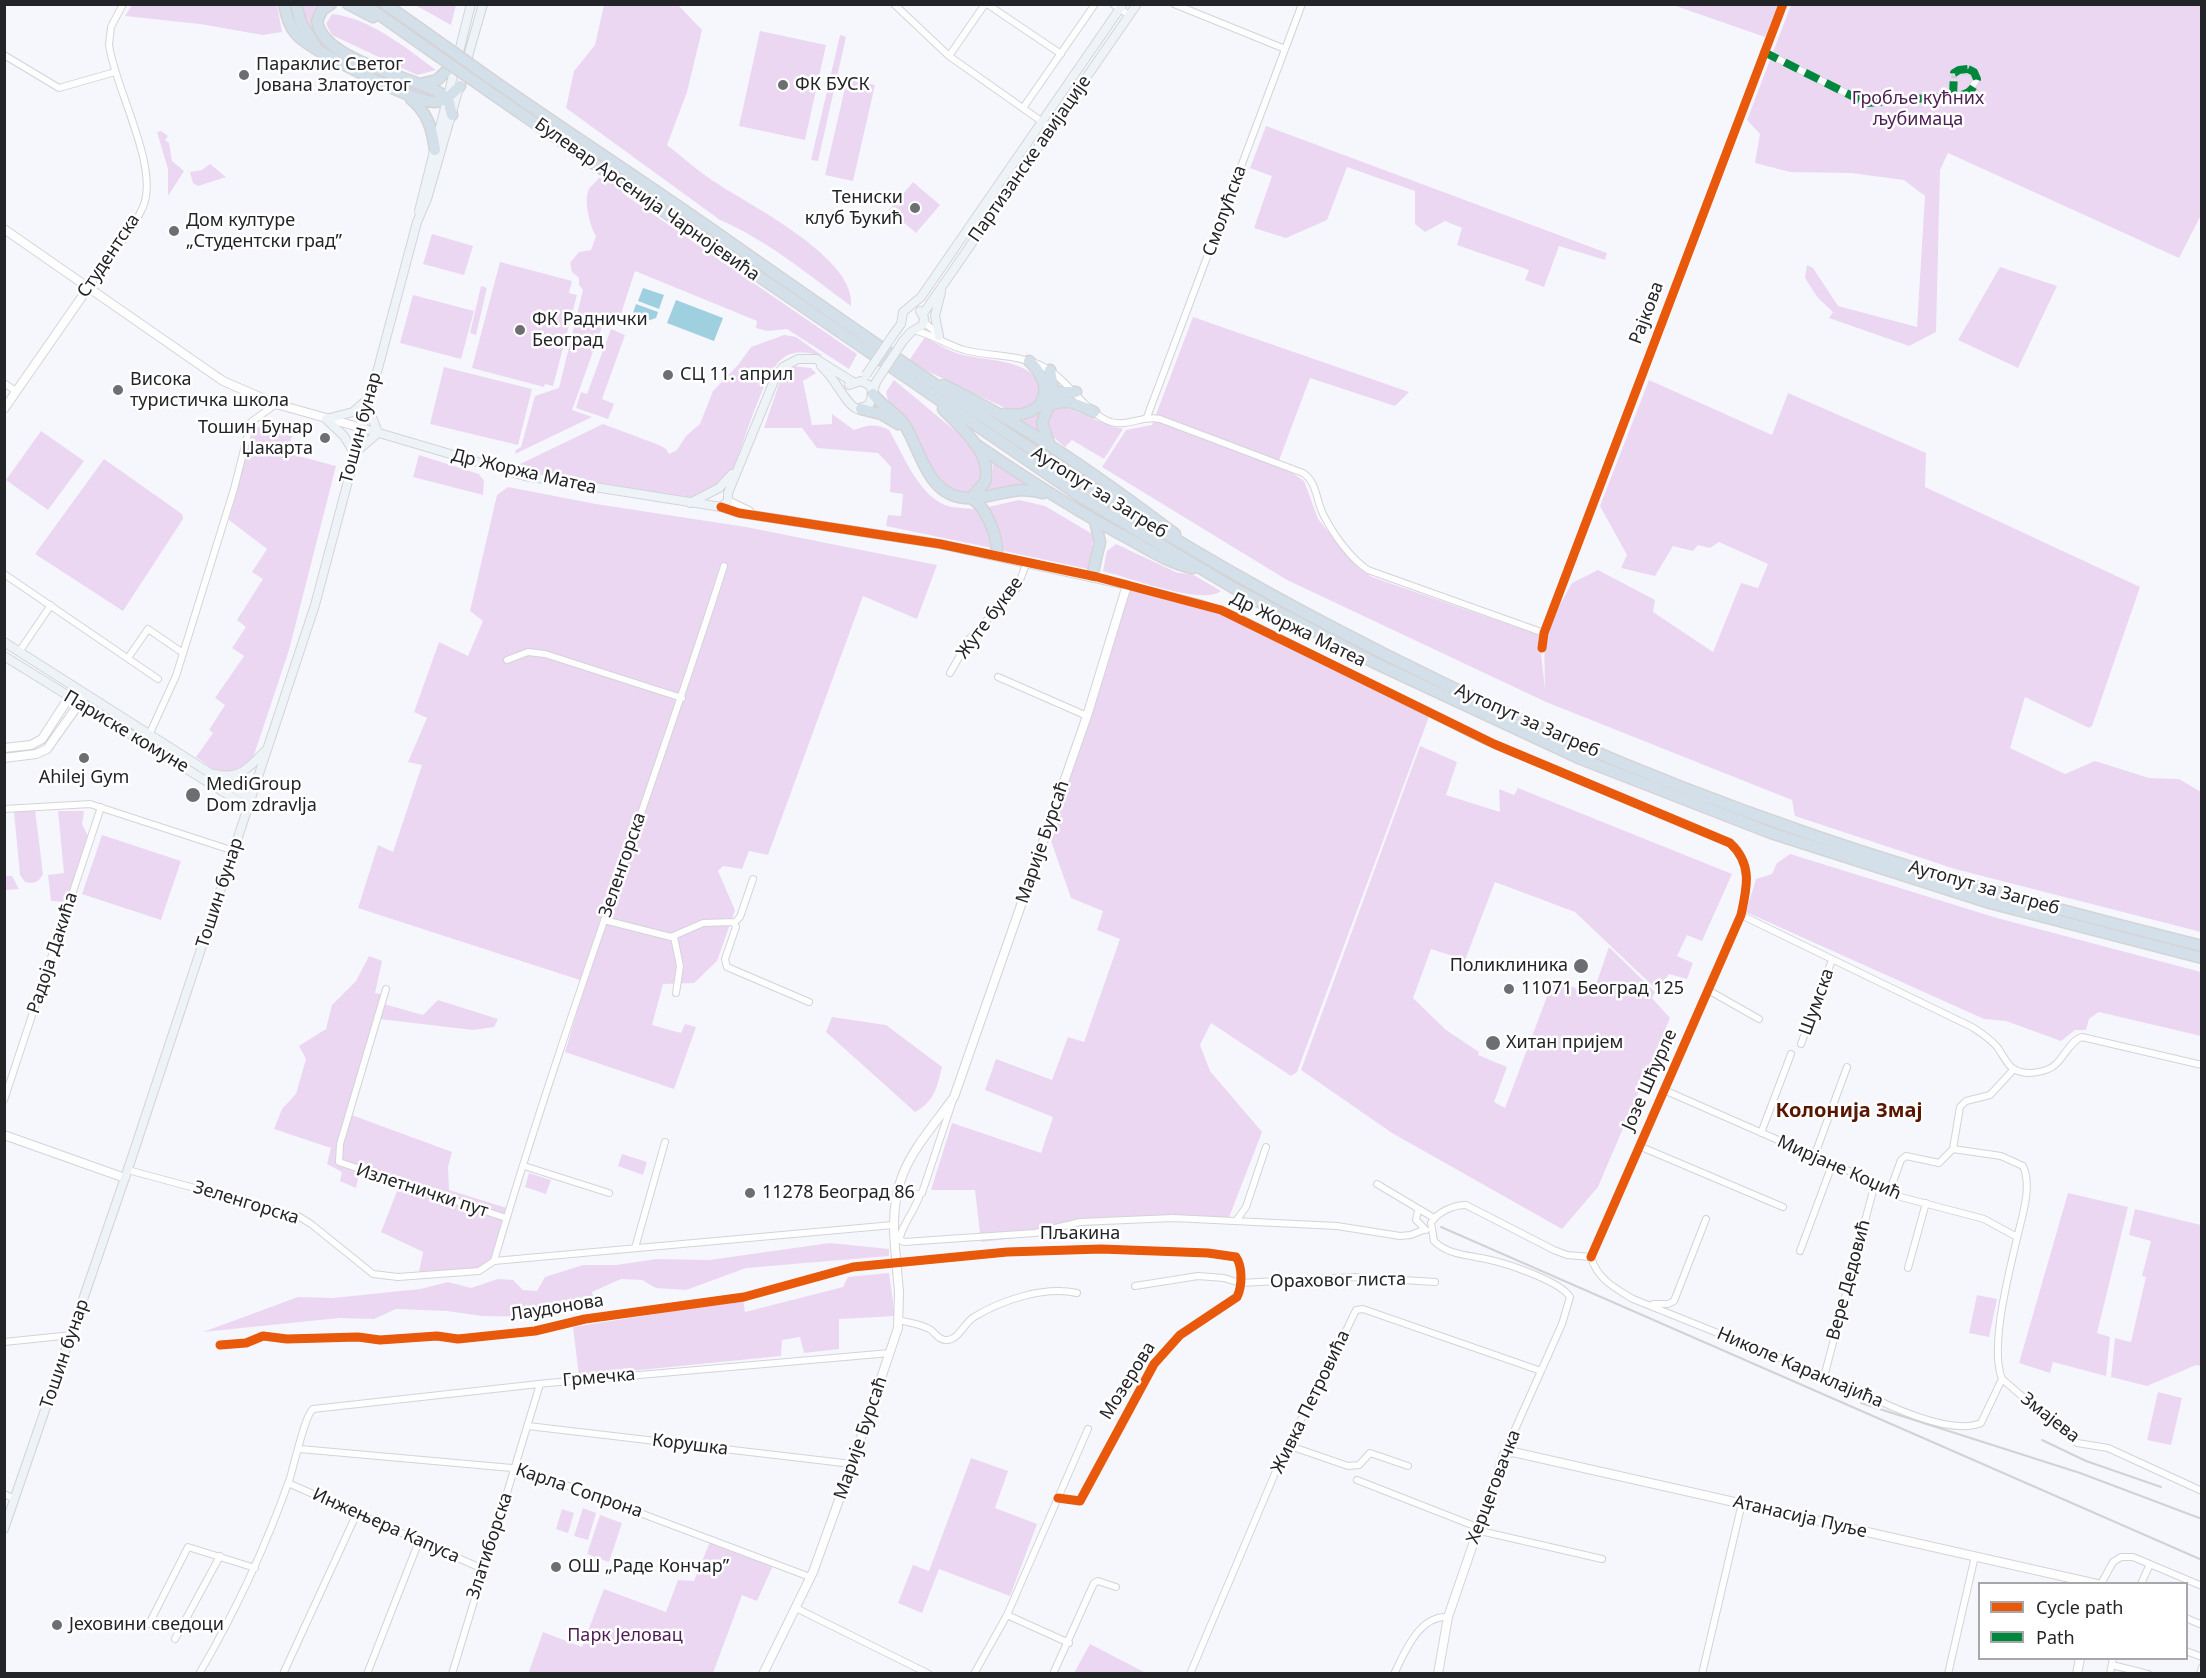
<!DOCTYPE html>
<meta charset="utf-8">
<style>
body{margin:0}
#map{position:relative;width:2206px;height:1678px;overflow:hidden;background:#f6f7fc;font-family:"Noto Sans",sans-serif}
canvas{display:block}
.frame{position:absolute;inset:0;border:6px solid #232428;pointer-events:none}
.legend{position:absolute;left:1978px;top:1582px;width:210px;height:78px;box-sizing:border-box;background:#fff;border:2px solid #a7a7a9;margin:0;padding:8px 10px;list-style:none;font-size:18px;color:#232428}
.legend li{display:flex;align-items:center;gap:12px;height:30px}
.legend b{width:30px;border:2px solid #a7a7a9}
</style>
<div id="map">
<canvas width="2206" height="1678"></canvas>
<div class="frame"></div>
<ul class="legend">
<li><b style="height:8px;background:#e8590c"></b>Cycle path</li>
<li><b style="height:8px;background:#00873e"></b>Path</li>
</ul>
</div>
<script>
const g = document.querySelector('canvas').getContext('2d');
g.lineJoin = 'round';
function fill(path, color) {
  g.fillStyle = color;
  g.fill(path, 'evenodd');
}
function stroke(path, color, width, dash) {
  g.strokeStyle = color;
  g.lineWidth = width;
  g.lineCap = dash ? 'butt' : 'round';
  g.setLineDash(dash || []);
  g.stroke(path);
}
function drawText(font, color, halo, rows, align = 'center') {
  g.font = font + ' "Noto Sans",sans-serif';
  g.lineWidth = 5;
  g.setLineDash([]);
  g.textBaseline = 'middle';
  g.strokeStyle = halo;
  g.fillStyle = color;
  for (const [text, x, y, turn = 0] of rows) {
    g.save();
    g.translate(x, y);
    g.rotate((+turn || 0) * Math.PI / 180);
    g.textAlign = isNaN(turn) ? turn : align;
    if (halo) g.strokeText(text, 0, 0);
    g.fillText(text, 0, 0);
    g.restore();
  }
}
fill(new Path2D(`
 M132 5H277L282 32 263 35 200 24 125 16Z
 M303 5H329L321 9V40L433 94 432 99C408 89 332 61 318 44 309 32 305 18 303 5Z
 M415 5H456L451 25Z
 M604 5H678L702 30 687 92 667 145C684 158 700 173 718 184 753 207 857 259 851 306 810 276 767 240 720 220L566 108 574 71 595 45Z
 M1673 5 1778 4V5L1765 37Z
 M1791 5H2201V215L2179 258 1948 153 1940 170 1936 332 1909 346 1829 318 1833 312 1818 298 1805 278 1807 265 1813 268 1838 306 1917 327 1925 196 1904 180 1851 173 1790 172 1755 163 1760 134 1747 120Z
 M332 14C370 18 406 48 436 70L417 75 332 35 326 24Z
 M760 31 826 45 805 140 739 126Z
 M840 35 846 37 818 161 811 160Z
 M847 79 875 85 853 181 825 175Z
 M1266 126 1607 253 1605 260 1559 246 1544 287 1525 280 1529 270 1457 245 1462 228 1445 221 1425 232 1415 224V191L1347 167 1327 220 1286 238 1254 228 1272 176 1250 168Z
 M161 131 168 136 165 140 169 143 172 161 184 171 168 196V169L157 132Z
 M210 164 226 177 198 186 193 183 190 172 202 170Z
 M599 178 616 183 625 195 857 354 849 369 787 329 767 331 756 328 757 321 635 271 618 323 604 321 572 410 592 417 515 454 516 450 521 447 535 396 559 388 583 290 579 285V278L572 272 570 263 579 252 591 250 596 236C590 226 583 201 589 189 591 186 596 182 599 178Z
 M913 182 940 205 916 233 889 210Z
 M432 234 473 246 464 275 423 264Z
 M500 262 572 281 569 293 577 295 553 386 545 384 544 387 472 368Z
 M2000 267 2057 286 2018 368 1958 340Z
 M481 286 487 288 476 335 470 333Z
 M413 295 474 311 461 359 400 343Z
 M1193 317 1409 392 1395 406 1310 378 1278 463 1304 481 1318 519 1356 566 1372 577 1539 635 1545 690 1544 633 1572 583 1598 570 1655 600 1653 612 1713 652 1741 583 1758 588 1768 564 1719 542 1710 548 1698 545 1693 551 1673 546 1655 576 1621 568 1627 555 1600 506 1649 380 1772 435 1788 393 1926 453 1925 487 2140 587 2092 726 2089 728 2025 697 2010 748 2065 774 2095 761 2149 778 2179 779 2201 792V932L1955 869 1795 816 1792 800 1546 702 1287 580 1102 467 1126 430 1152 425Z
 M611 329 625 335 602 399 614 404 608 419 576 408 581 392 587 394Z
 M784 335 796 337 823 356C809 353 794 349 782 359 763 374 743 447 732 472L725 481 692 499 546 475 514 467 603 424 659 445 666 449 669 454 677 450 686 436 700 424 713 391 738 365 751 347Z
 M925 337C936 343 947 350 959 354 987 362 1053 358 1037 404L1018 411 1005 408 908 362Z
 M792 366 811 368 816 373 803 381 812 425 832 424V414L854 430C867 425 876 423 889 430 903 454 918 494 945 505 956 510 972 506 981 512L992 548 886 526 888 515 901 516 903 494 890 492 891 467 878 453 817 448 802 428H764L780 381Z
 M444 367 532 389 518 445 430 424Z
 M894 380 971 444 984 473 980 484 971 493 952 490 936 478 889 405 886 392Z
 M1047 403 1041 434 1015 419 1035 415Z
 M1057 406C1080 410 1099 424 1123 429L1104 459 1072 440 1065 447C1051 436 1045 429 1050 411Z
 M254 426 292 436 287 453 336 466 289 650 247 776 233 783 196 757 213 733 209 730 225 705 215 698 244 656 232 648 246 627 237 620 263 579 252 572 267 549 229 520Z
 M41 431 84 461 48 510 6 480Z
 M419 455 479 474 484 481 483 495 413 477Z
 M991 457 1029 484 1005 486 981 494C994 484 995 472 991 457Z
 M104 459 182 514 183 519 123 611 35 554Z
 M508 487 596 504 746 527 937 565 917 619 863 596 768 855 749 851 742 869 723 866 718 871 735 910 717 961 694 983 663 984 652 1025 681 1033 685 1024 696 1027 674 1089 565 1052 586 982 358 908 378 845 393 852 422 765 408 762 427 718 414 712 439 642 468 656 483 621 470 611 497 495Z
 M1019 500 1045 506 1094 535 1088 569 1004 551 988 507Z
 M1116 544 1178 573 1192 574 1221 591C1203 606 1127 577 1103 571L1107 551Z
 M1127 585 1221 610 1430 714 1297 1072 1291 1076 1211 1023 1200 1045 1210 1071 1262 1132 1228 1220 1086 1222 1041 1235 981 1242 975 1190H931L952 1123 1041 1153 1053 1117 985 1090 996 1059 1052 1080 1068 1037 1084 1042 1120 939 1097 930 1103 911 1071 898 1049 835Z
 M1420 746 1457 762 1446 795 1500 812 1499 789 1514 795 1518 788 1732 874 1702 941 1687 935 1677 956 1693 963 1687 979 1669 974 1657 990 1575 912 1495 882 1465 960 1431 949 1413 998 1446 1030 1479 1052 1478 1055 1507 1067 1494 1102 1505 1108 1554 978 1592 996 1609 947 1655 992 1652 998 1670 1018 1598 1187 1562 1229 1392 1133 1301 1070Z
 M35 810 43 874C38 883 34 884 25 882L20 875 14 812Z
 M58 811H84L82 824 88 836 67 902 51 901 48 875 64 873Z
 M102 835 181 861 161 920 82 894Z
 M1790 854 1997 918 2201 972V1036L2099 1012 2089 1019 2086 1030H2075L2061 1041 2006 1021 1984 1019 1746 912 1756 879 1772 874 1777 863Z
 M5 876H12L19 889 5 890Z
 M369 956 382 961 375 993 385 995 384 1004 423 1015 438 1000 498 1019 494 1027 473 1030 379 1019 349 1114 452 1152 448 1167 449 1190 510 1209 494 1261C475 1273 440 1280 419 1272L423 1252 381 1232 399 1186 359 1173 356 1188 340 1181 342 1172 327 1164 331 1148 274 1129 282 1109 296 1094 306 1059 299 1046 326 1029 332 1005 356 981Z
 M832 1017 886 1025 942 1067C937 1087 935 1101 915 1112L826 1032Z
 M622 1154 647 1162 643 1175 618 1166Z
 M529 1173 551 1180 546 1194 525 1187Z
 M2068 1193 2128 1207 2097 1333 2110 1337 2106 1376 2053 1362 2050 1373 2019 1363Z
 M2135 1209 2201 1225V1366L2196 1365 2147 1386 2111 1377 2115 1338 2131 1342 2146 1277 2142 1276 2151 1241 2129 1235Z
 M830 1243 889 1249V1256L746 1268 686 1290 656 1288 642 1280 621 1279 592 1292 594 1302 541 1317 482 1316 447 1311 396 1309 374 1319 339 1318 203 1332 298 1297 333 1298 420 1289 448 1282 471 1288 498 1279 513 1280 523 1290 537 1291 545 1277 583 1265H616L657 1259 709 1260Z
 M889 1273 895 1316 839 1319V1349L804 1353 800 1337 782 1340 781 1356 579 1376 573 1327 743 1300 745 1312 843 1287 848 1277Z
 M1977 1295 1997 1299 1989 1337 1969 1333Z
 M2158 1392 2182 1398 2171 1445 2147 1440Z
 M971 1458 1008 1471 995 1508 1037 1524 1010 1596 939 1569 922 1613 898 1603 913 1565 929 1571Z
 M583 1508 596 1513 588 1540 574 1536Z
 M562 1509 574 1513 568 1533 556 1529Z
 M600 1515 622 1523 609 1562 587 1554Z
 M711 1539 774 1563 757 1601 742 1595 713 1673 528 1674 543 1632 582 1647 604 1589 666 1612 678 1580 694 1581Z
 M1090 1644 1146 1673H1074Z`), '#ecd7f2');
fill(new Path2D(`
 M643 288 664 295 659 309 638 301Z
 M676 300 723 318 714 341 667 323Z
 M636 304 658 312 656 318 650 320 633 313Z`), '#9fd0e0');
stroke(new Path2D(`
 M1953 87 1955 72`), '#cccdd2', 6, [6, 3]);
const minor = new Path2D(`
 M894 4 949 56 1051 128
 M987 4 1061 54
 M1113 4 1129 15
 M1174 4 1285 49
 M1764 52 1866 103 1953 96
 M4 55 59 88 115 72
 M949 56 985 4
 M1953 87V96L1967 95 1977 79 1971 70 1955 72
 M1023 108 1095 4
 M88 288C106 262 130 235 143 207 160 167 115 89 109 45L111 27 123 4
 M924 322 940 336
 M917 331C934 336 948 345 964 350 991 357 1019 354 1044 367 1070 381 1086 414 1111 422 1128 427 1143 415 1160 419L1303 473C1317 482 1316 500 1323 514 1333 534 1350 558 1368 570L1544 633
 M4 383 17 392
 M1147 417 1302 4
 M4 574 158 679
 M1127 585 1203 604 1236 616 1481 739 1730 843C1753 864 1747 888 1741 915L1591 1257
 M1542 648 1544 633 1783 4
 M19 652 51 605
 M128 658 148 629 183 653
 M507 660 528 652 545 654 682 698
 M950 673 970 638 1017 588 1027 562
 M998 677 1087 716
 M149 735 176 676 234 489 251 422 276 404
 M4 809 90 804 234 851
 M1741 915 1972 1027C1981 1033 1991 1039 1998 1048 2002 1054 2006 1062 2011 1067 2022 1077 2047 1073 2056 1064 2065 1056 2071 1040 2082 1037L2202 1065
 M604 920 671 937 703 923 734 922 736 927 725 959 727 967 809 1002
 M735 922 740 917 753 879
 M674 937 680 966 676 993
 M386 989 340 1144 339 1162 506 1218
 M1708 990 1759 1019
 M1801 1044 1832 960
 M1664 1090 1883 1186 1897 1196 1984 1219 2017 1237
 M4 1100 101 807
 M1761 1133 1791 1054
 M1639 1146 1783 1207
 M1953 1149 1960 1107 1966 1101 1990 1095 2014 1069
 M1814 1157 1847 1067
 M524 1166 609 1193
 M128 1170 298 1216 311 1224 373 1274 398 1277 479 1271 494 1261C562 1027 650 798 724 566
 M1377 1184 1434 1218
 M897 1189 911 1196 922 1193 953 1100
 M1890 1190 1901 1160 1906 1156 1939 1163 1953 1149 2001 1156 2023 1166C2032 1186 2023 1213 2018 1234 2010 1269 1989 1346 2002 1379
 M920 1194C917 1208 899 1229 900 1240L904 1242 1035 1233 1080 1222 1173 1218 1337 1226 1400 1236 1411 1235 1423 1230
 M1418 1210 1416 1220 1426 1230
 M1236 1221 1246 1207 1266 1147
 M635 1248 665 1142
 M1800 1251 1832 1165
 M1591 1257C1597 1279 1615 1288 1633 1299L1857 1389C1885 1405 1950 1436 1981 1423L2002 1379
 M494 1261 893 1225
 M1908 1268 1926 1203
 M1135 1286 1198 1276 1224 1278 1240 1283 1355 1277 1435 1282
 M1653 1304H1668L1674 1301 1706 1219
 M899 1320C909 1323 922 1324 931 1330 936 1334 939 1340 946 1340 958 1341 964 1323 974 1317 1002 1300 1044 1286 1077 1293
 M4 1342 72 1335
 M220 1345 246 1343 263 1336 287 1339 358 1337 380 1340 437 1336 458 1339 535 1331 585 1319 744 1297 853 1267 1007 1252 1101 1249 1208 1253 1236 1257C1243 1267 1242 1287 1237 1297L1180 1335 1154 1364 1080 1501 1058 1498
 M1824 1377 1875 1183
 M2002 1379 2077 1443 2108 1448 2202 1491
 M528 1426 852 1464
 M1287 1445 1348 1466 1359 1465 1370 1453 1408 1466
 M300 1449 523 1469 810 1577
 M1504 1454 1562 1324 1570 1297C1560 1281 1506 1263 1486 1259 1468 1255 1448 1255 1434 1241L1431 1223C1437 1212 1454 1205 1466 1205L1554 1250 1567 1255 1591 1257
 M1357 1480 1477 1527
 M288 1483 483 1569
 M4 1494 15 1499
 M1476 1530 1602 1559
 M2101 1584 2113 1562 2121 1557H2133L2202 1586
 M2141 1584 2150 1564
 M796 1608 929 1674
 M1007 1615 1069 1643
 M2186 1618 2202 1625
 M149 1624 188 1547 255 1568
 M175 1639 220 1556
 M2186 1651 2202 1657
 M2112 1665 2148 1674
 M199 1674C236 1611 266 1546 290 1478 294 1465 305 1415 313 1409L548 1383 890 1353
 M283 1674 357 1513
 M367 1674 419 1541
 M452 1674 540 1384
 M974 1674 1007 1615 1088 1429
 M1053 1674 1094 1583 1098 1581 1116 1587
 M1190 1674 1287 1445 1319 1387 1356 1310 1363 1309 1541 1371
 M1394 1674C1405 1652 1419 1615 1448 1617
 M1702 1674 1742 1503
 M1948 1674 1975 1556
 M2110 1674 2113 1658
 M2200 1674 2202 1667`);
const tertiary = new Path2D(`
 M4 229 223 381 276 404 362 428
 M4 409 88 288
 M728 501 749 511
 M721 507 739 513 940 544 1127 585 1087 716 954 1097C914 1152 888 1174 895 1247
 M4 748 31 745 42 739 75 688
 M4 758 36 754 47 749 83 698
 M4 1135 125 1178
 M763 1674 813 1572 852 1464 898 1328 899 1292
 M1438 1674 1448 1617 1504 1454 1513 1452 2097 1584
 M2077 1674 2080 1658`);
const secondary = new Path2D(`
 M419 211 471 4
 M923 314 1137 4
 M893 335 901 324 903 312 921 297 1123 4
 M939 336 935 316 941 292
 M903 341 911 332 923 325 924 318 920 311
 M821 366C835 377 845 404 857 409L869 405 876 382
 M849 385 861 381 869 385 873 391
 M368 406 378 433
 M326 419 353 412 370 397
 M326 419 344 436 354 453
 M362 428 525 476 721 507 728 501V493L776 376 783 367 798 359H816L853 382
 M356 452 378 433
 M690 503 719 488 732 474
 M4 642 251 799
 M4 656 248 807
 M216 774C239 780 250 767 265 751
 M4 1529 130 1163 315 605 417 222 427 199 483 4`);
const trunk = new Path2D(`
 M284 4C286 15 289 26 296 34 309 50 414 102 434 102 446 101 452 94 460 86
 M296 4 301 23 315 45
 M331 4 322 10 317 21C323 61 411 76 442 94L448 99 452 115
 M348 4 373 17
 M364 4 435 54
 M385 4 418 27
 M494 81C573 136 655 189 734 245 927 380 1120 517 1330 626 1482 706 1639 775 1801 831 1932 877 2066 912 2202 946
 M420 84 437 80 457 61
 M411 99C428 113 432 129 435 150
 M517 111 1084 499 1237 590 1373 662 1581 759 1771 833 1990 903 2202 958
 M944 385C1026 425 1102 479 1175 534
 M873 394C882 407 898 413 906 427 924 459 930 501 974 498 998 496 1019 485 1043 493
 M1050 395 1059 392H1076
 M1049 406C1066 397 1078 405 1094 412
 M861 409 881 414 898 424
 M943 409C961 428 993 453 985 482L971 498
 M1004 414C1044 420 1058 388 1029 361
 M974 443C1025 478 1076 511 1131 540 1151 551 1171 564 1193 568
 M1049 443 1042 423 1054 393 1050 370
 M971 498C987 507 998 538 997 555
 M1092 576 1100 542 1095 521`);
stroke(minor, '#d3d4d8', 8);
stroke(tertiary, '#d3d4d8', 10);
stroke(secondary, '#d3d4d8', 10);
stroke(trunk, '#d4d4d7', 13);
stroke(minor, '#fefeff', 6);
stroke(tertiary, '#fefeff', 8);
stroke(secondary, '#eef3f7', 8);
stroke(trunk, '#d4e0e9', 10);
stroke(new Path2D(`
 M1441 1227 2202 1560
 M1861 1403 2080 1473 2202 1519
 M2042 1440 2086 1461 2161 1487`), '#d2d2d4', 2);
const tertiaryBridge = new Path2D(`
 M895 1247 899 1292`);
const secondaryBridge = new Path2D(`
 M866 375 893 335
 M876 382 903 341`);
const trunkBridge = new Path2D(`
 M418 27 494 81
 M435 54 517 111`);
stroke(tertiaryBridge, '#d3d4d8', 10, []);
stroke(secondaryBridge, '#d3d4d8', 10, []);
stroke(trunkBridge, '#d4d4d7', 13, []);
stroke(tertiaryBridge, '#fefeff', 8);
stroke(secondaryBridge, '#eef3f7', 8);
stroke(trunkBridge, '#d4e0e9', 10);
stroke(new Path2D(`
 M1764 52 1866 103 1953 96
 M1968 69 1974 72 1977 79C1972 93 1967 95 1953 96L1954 73 1959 70Z`), '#00873e', 8, [15, 8]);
stroke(new Path2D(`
 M721 507 739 513 940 544 1097 577 1221 610 1494 744 1730 843C1753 864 1747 888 1741 915L1591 1257
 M1542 648 1544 633 1783 4
 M220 1345 246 1343 263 1336 287 1339 358 1337 380 1340 437 1336 458 1339 535 1331 585 1319 744 1297 853 1267 1007 1252 1101 1249 1208 1253 1236 1257C1243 1267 1242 1287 1237 1297L1180 1335 1154 1364 1080 1501 1058 1498`), '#e8590c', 9);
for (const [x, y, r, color] of [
 [244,75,6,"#6d6e72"],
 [783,85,6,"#6d6e72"],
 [915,208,6,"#6d6e72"],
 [174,231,6,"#6d6e72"],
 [520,330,6,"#6d6e72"],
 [668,375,6,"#6d6e72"],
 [118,390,6,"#6d6e72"],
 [325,438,6,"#6d6e72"],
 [84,758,6,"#6d6e72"],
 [193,795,8,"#6d6e72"],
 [1581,966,8,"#6d6e72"],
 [1509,989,6,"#6d6e72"],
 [1493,1043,8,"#6d6e72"],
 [750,1193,6,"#6d6e72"],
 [556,1567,6,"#6d6e72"],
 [57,1625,6,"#6d6e72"]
]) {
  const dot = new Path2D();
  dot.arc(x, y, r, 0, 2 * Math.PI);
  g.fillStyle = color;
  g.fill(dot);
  stroke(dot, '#fff', 2);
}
drawText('18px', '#232428', '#fff', [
 ["Параклис Светог",256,65],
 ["Јована Златоустог",256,86],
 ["ФК БУСК",795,85],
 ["Тениски",903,198,"right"],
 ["клуб Ђукић",903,219,"right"],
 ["Дом културе",186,221],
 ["„Студентски град”",186,242],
 ["ФК Раднички",532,320],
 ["Београд",532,341],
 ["СЦ 11. април",680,375],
 ["Висока",130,380],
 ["туристичка школа",130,401],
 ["Тошин Бунар",313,428,"right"],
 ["Џакарта",313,449,"right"],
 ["Ahilej Gym",84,778,"center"],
 ["MediGroup",206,785],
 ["Dom zdravlja",206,806],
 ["Поликлиника",1568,966,"right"],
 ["11071 Београд 125",1521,989],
 ["Хитан пријем",1506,1043],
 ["11278 Београд 86",762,1193],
 ["ОШ „Раде Кончар”",568,1567],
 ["Јеховини сведоци",69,1625]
], 'left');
drawText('18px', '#4c1d54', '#fff', [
 ["Гробље кућних",1918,99],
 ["љубимаца",1918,120],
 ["Парк Јеловац",625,1636]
]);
drawText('18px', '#232428', '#fff', [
 ["Партизанске авијације",1030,159,-55],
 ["Булевар Арсенија Чарнојевића",647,200,35],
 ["Смолућска",1225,211,-70],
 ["Студентска",109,256,-56],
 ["Рајкова",1647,313,-69],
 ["Тошин бунар",361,428,-75],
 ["Др Жоржа Матеа",524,472,13],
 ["Аутопут за Загреб",1099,493,32],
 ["Жуте букве",990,618,-53],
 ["Др Жоржа Матеа",1298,630,26],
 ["Аутопут за Загреб",1527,721,24],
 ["Париске комуне",126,732,31],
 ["Марије Бурсаћ",1043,842,-71],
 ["Зеленгорска",623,865,-71],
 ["Аутопут за Загреб",1984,888,16],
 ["Тошин бунар",220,893,-72],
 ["Радоја Дакића",53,953,-72],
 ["Шумска",1817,1002,-70],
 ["Јозе Шћурле",1650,1080,-66],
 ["Мирјане Коџић",1839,1168,24],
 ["Излетнички пут",422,1191,18],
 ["Зеленгорска",246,1203,17],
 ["Пљакина",1080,1234],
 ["Вере Дедовић",1849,1280,-75],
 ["Ораховог листа",1338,1281,-1],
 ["Лаудонова",557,1308,-9],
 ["Тошин бунар",65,1354,-71],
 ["Николе Караклајића",1800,1368,23],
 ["Грмечка",599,1378,-5],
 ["Мозерова",1128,1381,-58],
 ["Живка Петровића",1311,1402,-64],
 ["Змајева",2050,1418,38],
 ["Марије Бурсаћ",861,1438,-71],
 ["Корушка",690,1445,7],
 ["Херцеговачка",1494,1487,-69],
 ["Карла Сопрона",579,1491,19],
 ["Атанасија Пуље",1800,1517,13],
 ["Инжењера Капуса",386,1526,24],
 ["Златиборска",490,1546,-72]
]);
drawText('bold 20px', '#571700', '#fff', [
 ["Колонија Змај",1849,1111]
]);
</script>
